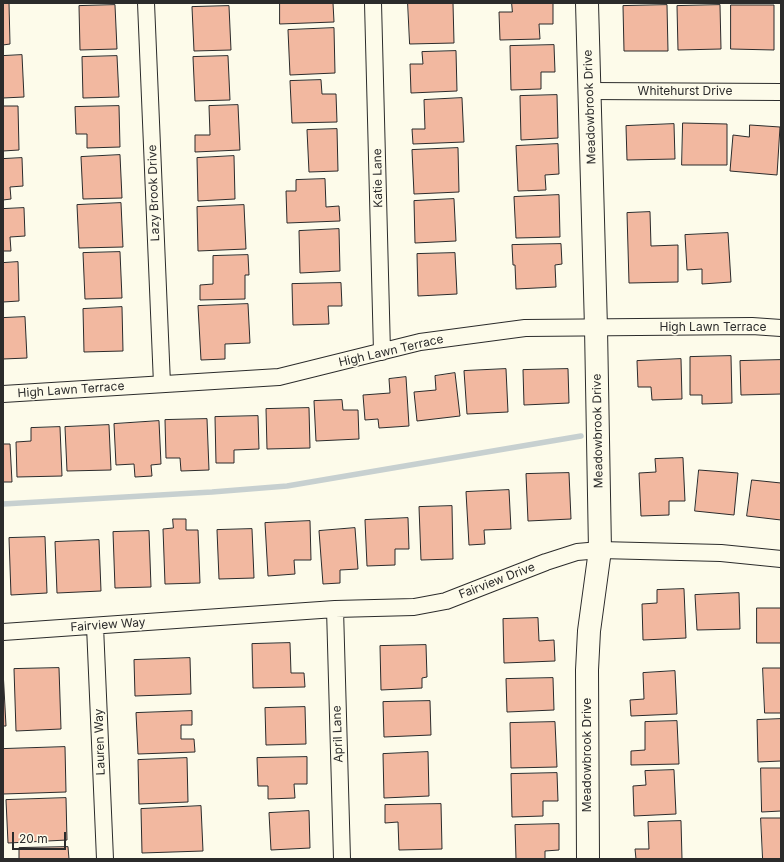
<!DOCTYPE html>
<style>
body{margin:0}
#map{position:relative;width:784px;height:862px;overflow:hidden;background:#fdfbea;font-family:Inter,sans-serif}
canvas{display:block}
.frame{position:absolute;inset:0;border:4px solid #2b2b2b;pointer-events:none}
.scale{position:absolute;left:12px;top:832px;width:54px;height:18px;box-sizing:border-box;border:2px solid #2b2b2b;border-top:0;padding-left:5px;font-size:12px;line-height:14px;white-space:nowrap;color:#2b2b2b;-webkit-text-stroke:3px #fdfbea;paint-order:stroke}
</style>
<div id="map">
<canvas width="784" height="862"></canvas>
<div class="frame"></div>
<div class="scale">20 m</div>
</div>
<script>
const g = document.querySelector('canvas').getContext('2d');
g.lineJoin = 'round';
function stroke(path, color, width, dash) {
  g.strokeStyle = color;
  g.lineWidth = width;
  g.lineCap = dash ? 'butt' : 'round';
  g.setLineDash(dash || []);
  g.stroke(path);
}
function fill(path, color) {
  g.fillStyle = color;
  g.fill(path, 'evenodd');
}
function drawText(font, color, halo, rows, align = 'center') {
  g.font = font + ' Inter,sans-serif';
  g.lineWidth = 3;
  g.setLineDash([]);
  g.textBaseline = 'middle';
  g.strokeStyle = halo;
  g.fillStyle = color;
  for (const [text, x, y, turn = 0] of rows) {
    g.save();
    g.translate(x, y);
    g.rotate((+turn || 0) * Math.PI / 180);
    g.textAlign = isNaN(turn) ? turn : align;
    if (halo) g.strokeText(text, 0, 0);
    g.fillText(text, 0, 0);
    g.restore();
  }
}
stroke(new Path2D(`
 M3 504 212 492 287 486 581 436`), '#c7d0d0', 5.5);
const building = new Path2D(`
 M3 3H9L10 44 3 45Z
 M280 3H333L334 22 280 24Z
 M408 3H453L454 43 410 44Z
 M512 3H553V24H539L540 39 500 40 499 12H512Z
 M115 5 117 49 80 50 79 6Z
 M667 5 668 51H624L623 6Z
 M720 5 721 49 678 50 677 6Z
 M731 5H774V50L731 49Z
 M229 6 231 50 194 51 192 7Z
 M334 28 335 73 290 75 288 30Z
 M554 45 555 72H541V89L511 90 510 46Z
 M456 51 457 91 411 93 410 64H423L422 52Z
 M22 55 24 97 3 98V56Z
 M117 56 119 97 83 98 82 57Z
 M228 56 230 100 195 101 193 57Z
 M321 80 322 94H336L337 122 292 123 290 81Z
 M557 95 558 138 521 140 520 96Z
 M462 98 464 142 413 144 412 129H425L424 100Z
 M238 105 240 150 195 152V135H210L209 106Z
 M3 106H18L19 150 3 151Z
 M119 106 120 147 87 148V134H76L75 107Z
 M683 123 727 124V165H682Z
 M674 124 675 159 627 160 626 126Z
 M750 125 780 127 777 175 730 171 733 135 749 137Z
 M337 129 338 171 309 172 307 130Z
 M558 144 559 174 545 175 546 190 518 191 516 146Z
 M458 148 459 192 414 194 412 150Z
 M120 155 122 198 83 199 81 157Z
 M234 156 235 199 198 201 197 158Z
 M22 158 23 186 10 187 11 199 3 200V159Z
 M325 179 326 207 339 206 340 221 287 223 286 191H296V180Z
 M559 195 560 237 516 238 514 197Z
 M454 199 456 241 415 243 414 201Z
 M121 203 123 247 79 248 77 205Z
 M244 205 246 249 198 251 197 207Z
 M24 208 25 236 10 237 11 251H3V209Z
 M650 212 651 246 678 245V282L629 283 627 213Z
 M339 229 340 271 300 273 299 231Z
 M728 233 731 282 702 284V269L687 270 685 235Z
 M561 244 562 264 555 265 556 287 516 289 515 265H513L512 245Z
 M120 252 122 298 85 299 83 253Z
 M455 253 457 294 418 296 417 254Z
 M248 255 249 275H245V299L200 300V285L213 284V256Z
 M18 262 19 301 3 302V263Z
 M341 283 342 306H328L329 324 293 325 292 284Z
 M248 304 250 343 225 344V359L201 360 198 306Z
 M122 307 123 351 84 352 83 309Z
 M25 317 27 358 3 359V318Z
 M731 356 732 403 702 404V395H690V357Z
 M681 359 682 399 652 400 651 387H638L637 361Z
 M781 360V394L741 395 740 361Z
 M506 369 508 412 467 414 464 371Z
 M568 369 569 403 524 405 523 370Z
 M455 373 460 416 417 421 414 392 436 390 435 376Z
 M406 377 409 426 379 428 378 419 365 420 363 395 390 393 389 379Z
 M342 400 343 410H358L359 439 316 441 314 401Z
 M309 408 310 448 267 449 266 409Z
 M258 416 259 449 234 450V463H216L215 417Z
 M207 419 209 470 181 471 180 458H166L165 420Z
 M159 421 161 464 151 465 152 476 135 477 134 464 116 465 114 424Z
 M109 425 111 470 67 471 65 427Z
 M60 427 62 476 17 477 16 442 31 441V428Z
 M3 444H10L12 482H3Z
 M683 458 685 501H669V515L641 516 639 473 656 472 655 459Z
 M699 470 738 473 734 515 695 511Z
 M569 473 571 519 528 521 526 474Z
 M752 480 781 483V520L747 516Z
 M509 490 511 529 484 530 485 544 469 545 466 492Z
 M452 506 453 559 421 560 419 507Z
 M408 518 409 549H395V565L367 566 365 520Z
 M173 519H186V530H198L200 583 165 584 163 529 173 528Z
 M310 521 311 560H294L295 574 268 576 265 523Z
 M355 528 358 569 340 570V583L323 584 319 531Z
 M252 529 254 578 219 579 217 530Z
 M149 531 151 587 115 588 113 532Z
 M45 537 47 593 11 595 9 538Z
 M99 540 101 591 57 593 55 542Z
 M684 589 686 638 643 640 642 604 657 603V590Z
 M739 593 740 629 697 630 695 595Z
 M757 608H781V643H757Z
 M538 618 539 641 554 640 555 661 504 663 503 619Z
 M290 643 291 673H304L305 687 253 688 252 644Z
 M426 645 427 677 422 678V688L381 690 380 646Z
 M190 658 191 694 135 696 134 660Z
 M59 668 61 729 16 731 14 669Z
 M763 668H781V713H765Z
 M3 670 6 726H3Z
 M675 671 677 714 631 716 630 700 644 699 643 673Z
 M553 678 554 710 507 712 506 679Z
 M430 701 431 735 384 737 383 702Z
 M305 707 306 744 266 745 265 708Z
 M192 711V725H181V739H194L195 752 138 754 136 713Z
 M781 719V761L758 762 757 720Z
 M677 721 679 764 631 765V751L645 750V722Z
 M555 722 557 767 511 768 510 723Z
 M65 747 66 792 3 794V749Z
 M428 752 429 796 384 798 383 754Z
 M307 757V784H294L295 798 268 799V786H258L257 758Z
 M187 758 188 802 139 804 138 760Z
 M761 768H781V811L762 812Z
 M674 770 676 814 634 816 633 786 646 785 645 771Z
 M557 773 558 801H543V816L512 817 511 774Z
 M66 798 67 840 8 843 6 800Z
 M441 804 442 849 399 850 398 822 385 823V805Z
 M201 806 203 851 142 853 141 809Z
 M309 811 310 848 271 850 269 813Z
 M761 818H781V859H763Z
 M681 821 682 859H636L635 849H649L648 822Z
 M559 824V850L545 851V859H516L515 825Z
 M68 847 69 859H19V848Z`);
fill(building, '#f2b8a0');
stroke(building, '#2b2b2b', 1);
const street = new Path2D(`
 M146 3 162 384
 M373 3 382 352
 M589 91 781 92
 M3 394 279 377 420 342 525 328 752 326 781 328
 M335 609 342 859
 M95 626 105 859
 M3 632 335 609 414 607 446 601 546 562 577 552 600 550 721 553 781 559`);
const secondary = new Path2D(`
 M587 3 596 328 600 550 589 631 587 670 588 859`);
stroke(street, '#2b2b2b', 18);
stroke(secondary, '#2b2b2b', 24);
stroke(street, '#fdfbea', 16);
stroke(secondary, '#fdfbea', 22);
drawText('12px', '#2b2b2b', '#fdfbea', [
 ["Whitehurst Drive",685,91],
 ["Meadowbrook Drive",590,107,-92],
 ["Katie Lane",378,178,-91],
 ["Lazy Brook Drive",154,193,-92],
 ["High Lawn Terrace",713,327],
 ["High Lawn Terrace",391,351,-13],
 ["High Lawn Terrace",71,390,-4],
 ["Meadowbrook Drive",598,431,-91],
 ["Fairview Drive",497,581,-21],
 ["Fairview Way",108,625,-4],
 ["April Lane",338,734,-92],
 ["Lauren Way",100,742,-92],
 ["Meadowbrook Drive",587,755,-90]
]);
</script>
